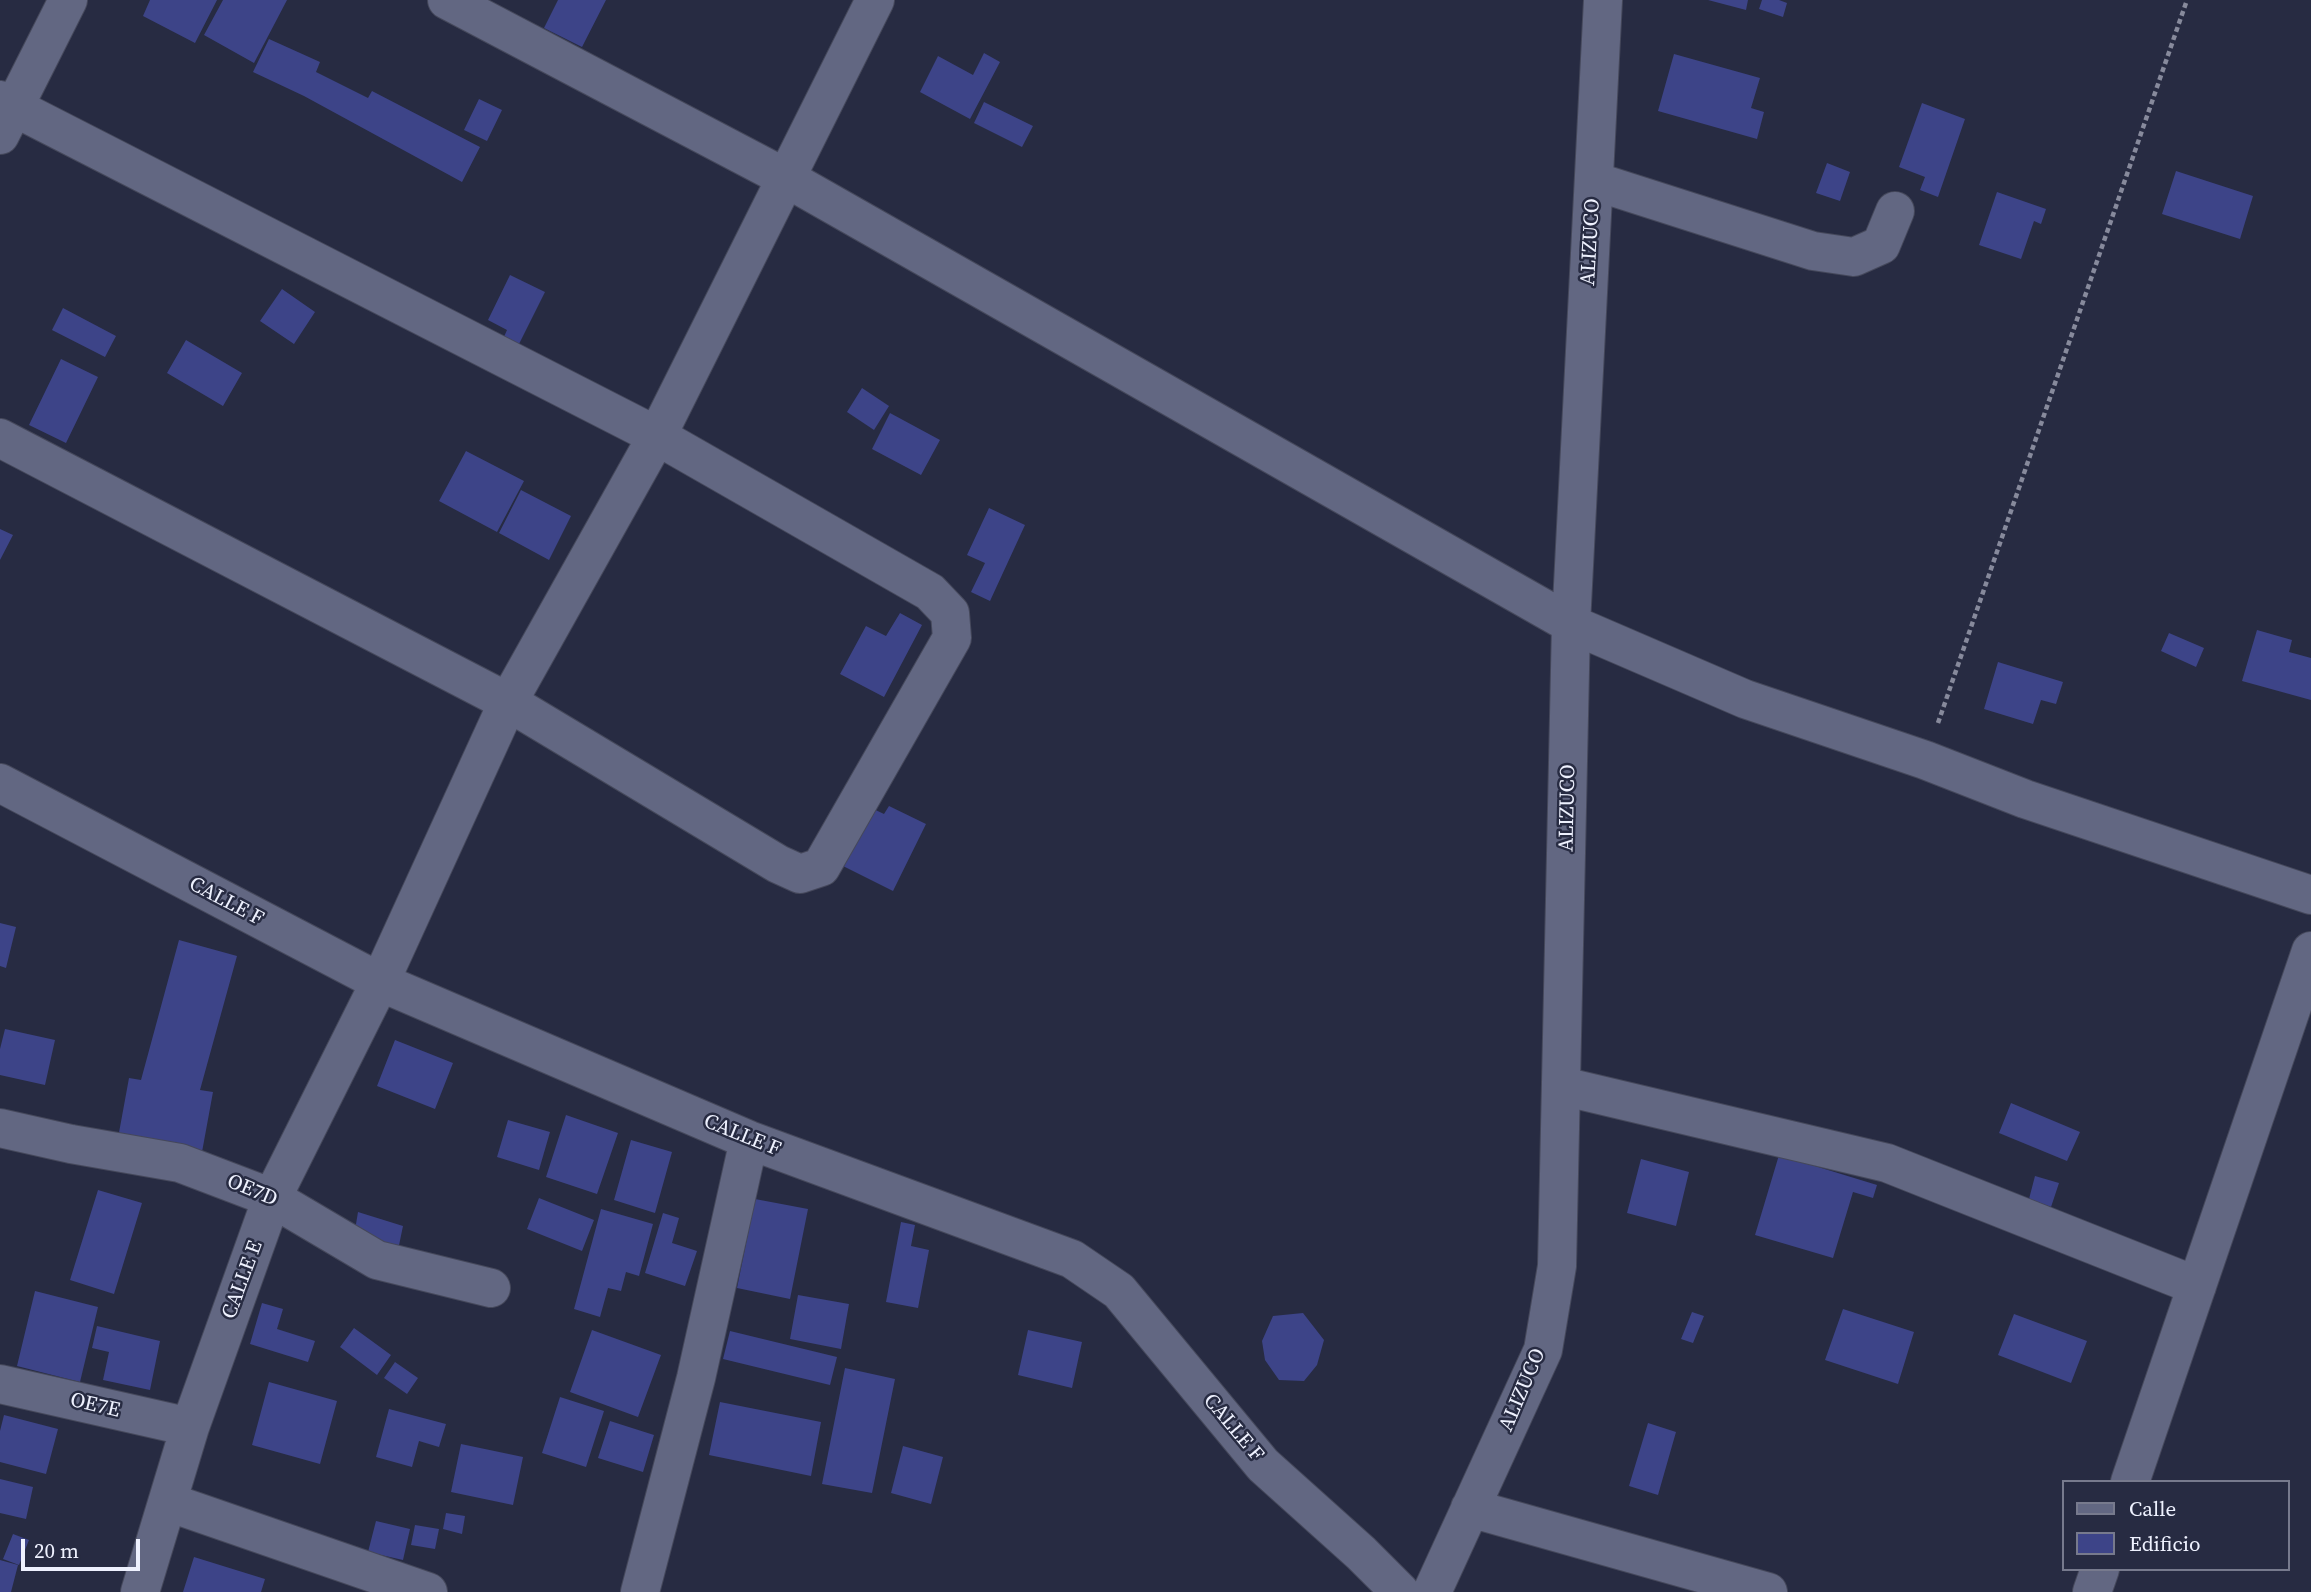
<!DOCTYPE html>
<style>
body{margin:0}
#map{position:relative;width:2311px;height:1592px;overflow:hidden;background:#272b42;font-family:"Source Serif 4",serif}
canvas{display:block}
.legend{position:absolute;left:2062px;top:1480px;width:228px;height:91px;box-sizing:border-box;background:#272b42;border:2px solid #777a8d;margin:0;padding:9px 12px;list-style:none;font-size:21px;color:#eef1fe}
.legend li{display:flex;align-items:center;gap:14px;height:35px}
.legend b{width:35px;border:2px solid #777a8d}
.scale{position:absolute;left:21px;top:1539px;width:119px;height:32px;box-sizing:border-box;border:4px solid #eef1fe;border-top:0;padding-left:9px;font-size:21px;line-height:24px;white-space:nowrap;color:#eef1fe;-webkit-text-stroke:5px #272b42;paint-order:stroke}
</style>
<div id="map">
<canvas width="2311" height="1592"></canvas>
<ul class="legend">
<li><b style="height:9px;background:#626782"></b>Calle</li>
<li><b style="height:19px;background:#3d4488"></b>Edificio</li>
</ul>
<div class="scale">20 m</div>
</div>
<script>
const g = document.querySelector('canvas').getContext('2d');
g.lineJoin = 'round';
function fill(path, color) {
  g.fillStyle = color;
  g.fill(path, 'evenodd');
}
function stroke(path, color, width, dash) {
  g.strokeStyle = color;
  g.lineWidth = width;
  g.lineCap = dash ? 'butt' : 'round';
  g.setLineDash(dash || []);
  g.stroke(path);
}
function drawText(font, color, halo, rows, align = 'center') {
  g.font = font + ' "Source Serif 4",serif';
  g.lineWidth = 5;
  g.setLineDash([]);
  g.textBaseline = 'middle';
  g.strokeStyle = halo;
  g.fillStyle = color;
  for (const [text, x, y, turn = 0] of rows) {
    g.save();
    g.translate(x, y);
    g.rotate((+turn || 0) * Math.PI / 180);
    g.textAlign = isNaN(turn) ? turn : align;
    if (halo) g.strokeText(text, 0, 0);
    g.fillText(text, 0, 0);
    g.restore();
  }
}
fill(new Path2D(`
 M150 0H217L195 43 143 16Z
 M223 0H287L254 63 204 35Z
 M558 0H606L582 47 544 28Z
 M1708 0H1748L1746 10Z
 M1762 0H1779L1787 3 1783 17 1759 9Z
 M269 39 320 62 316 72 368 98 372 91 480 147 462 182 304 96 253 72Z
 M984 53 1000 62 970 119 920 92 938 56 973 75Z
 M1674 54 1760 78 1751 108 1764 112 1757 139 1658 111Z
 M479 99 502 110 487 141 464 130Z
 M984 102 1033 126 1022 147 974 123Z
 M1922 103 1965 119 1938 197 1920 190 1925 177 1899 167Z
 M1827 163 1850 172 1840 201 1816 193Z
 M2176 171 2253 196 2240 239 2162 214Z
 M1997 192 2046 209 2041 224 2034 221 2021 259 1979 245Z
 M510 275 545 292 518 346 503 339 507 330 488 320Z
 M282 289 315 312 294 344 260 321Z
 M63 308 116 336 105 357 52 330Z
 M186 340 242 373 223 406 167 373Z
 M61 359 98 377 66 443 29 425Z
 M862 388 889 406 874 430 847 412Z
 M890 413 940 440 921 475 872 449Z
 M466 451 524 481 497 532 439 501Z
 M521 490 571 516 549 560 499 533Z
 M989 508 1025 525 990 601 971 592 985 563 967 555Z
 M0 529 13 535 0 560Z
 M900 613 922 625 884 697 840 674 866 626 886 636Z
 M2257 630 2292 640 2289 652 2311 658V700L2242 681Z
 M2169 633 2204 648 2196 667 2161 651Z
 M1998 662 2063 682 2056 704 2041 700 2033 724 1984 709Z
 M867 806 884 814 889 806 926 824 893 891 839 864Z
 M0 923 16 927 6 968 0 966Z
 M179 940 237 956 200 1090 213 1092 202 1152 118 1138 129 1078 141 1080Z
 M5 1029 55 1040 45 1085 0 1075V1049Z
 M395 1040 453 1063 435 1109 377 1086Z
 M2011 1103 2080 1132 2067 1161 1999 1133Z
 M566 1115 618 1133 597 1194 546 1177Z
 M508 1120 550 1132 539 1170 497 1157Z
 M631 1140 672 1152 655 1213 614 1200Z
 M1779 1155 1877 1185 1873 1198 1853 1192 1833 1258 1755 1235Z
 M1641 1159 1689 1172 1676 1226 1627 1213Z
 M2035 1176 2059 1183 2051 1207 2029 1199Z
 M98 1190 142 1203 114 1294 70 1280Z
 M539 1198 594 1220 582 1251 527 1229Z
 M755 1199 808 1209 790 1299 737 1288Z
 M601 1209 653 1224 639 1276 626 1272 621 1291 608 1288 600 1317 574 1309Z
 M358 1212 403 1226 397 1255 353 1242Z
 M663 1213 679 1218 672 1243 697 1251 685 1286 645 1273Z
 M901 1222 915 1225 911 1246 929 1250 918 1308 886 1302Z
 M35 1291 98 1307 80 1382 17 1366Z
 M798 1295 849 1304 841 1349 790 1339Z
 M262 1303 283 1309 277 1329 315 1341 308 1362 250 1344Z
 M1843 1309 1914 1332 1898 1384 1825 1360Z
 M1692 1312 1704 1316 1693 1343 1681 1339Z
 M1303 1313 1324 1340 1317 1365 1304 1381 1279 1380 1265 1360 1262 1341 1273 1316Z
 M2014 1314 2087 1341 2071 1383 1998 1355Z
 M97 1326 160 1341 150 1390 103 1380 109 1352 92 1348Z
 M354 1328 391 1355 377 1375 340 1347Z
 M592 1330 661 1355 638 1417 570 1392Z
 M1028 1330 1082 1342 1072 1388 1018 1375Z
 M730 1331 837 1357 830 1385 723 1359Z
 M395 1362 418 1378 407 1394 384 1378Z
 M845 1368 895 1379 872 1493 822 1484Z
 M269 1382 337 1401 320 1464 252 1445Z
 M560 1397 604 1411 586 1467 542 1453Z
 M720 1402 821 1422 811 1476 709 1455Z
 M389 1409 446 1424 439 1447 419 1441 412 1467 376 1457Z
 M4 1415 58 1429 46 1474 0 1462V1431Z
 M610 1421 654 1435 643 1472 598 1458Z
 M1648 1423 1676 1432 1658 1495 1629 1486Z
 M461 1444 523 1457 513 1505 451 1492Z
 M903 1446 943 1457 931 1504 891 1493Z
 M0 1479 33 1487 26 1519 0 1513Z
 M446 1513 465 1516 462 1534 443 1529Z
 M376 1521 410 1529 403 1560 368 1552Z
 M415 1525 439 1529 435 1549 411 1545Z
 M13 1534 29 1540 19 1565 3 1559Z
 M194 1557 265 1579 261 1592H183Z
 M0 1560 18 1565 11 1592H0Z`), '#3d4488');
const minor = new Path2D(`
 M447 0 786 178 1571 624 1745 699 1925 760 2025 799 2311 895
 M0 100 657 436 930 592 950 613 952 638 821 867 800 874 778 864 508 702 0 438
 M0 135 68 0
 M1594 181 1813 251 1854 257 1881 245 1895 211
 M0 783 380 982 749 1140 1072 1259 1119 1291 1263 1465 1361 1553 1400 1592
 M1562 1086 1887 1163 2197 1286
 M0 1128 71 1144 180 1163 272 1198 377 1260 491 1288
 M0 1384 190 1427
 M2130 1482 2311 951
 M168 1502 428 1592
 M1470 1508 1768 1592
 M140 1592 190 1427 272 1198 380 982 508 702 657 436 875 0
 M640 1592 696 1378 749 1140
 M1432 1592 1543 1350 1557 1266 1571 624 1603 0
 M2092 1592 2100 1569`);
stroke(minor, '#45485b', 40);
stroke(new Path2D(`
 M1938 723 2187 0`), '#878a9c', 4.5, [5, 3.5]);
stroke(minor, '#626782', 38);
drawText('21px', '#eef1fe', '#272b42', [
 ["ALIZUCO",1591,242,-87],
 ["ALIZUCO",1568,808,-89],
 ["CALLE F",226,902,28],
 ["CALLE F",742,1136,22],
 ["OE7D",252,1191,23],
 ["CALLE E",243,1280,-70],
 ["ALIZUCO",1523,1390,-67],
 ["OE7E",95,1406,13],
 ["CALLE F",1233,1428,50]
]);
</script>
